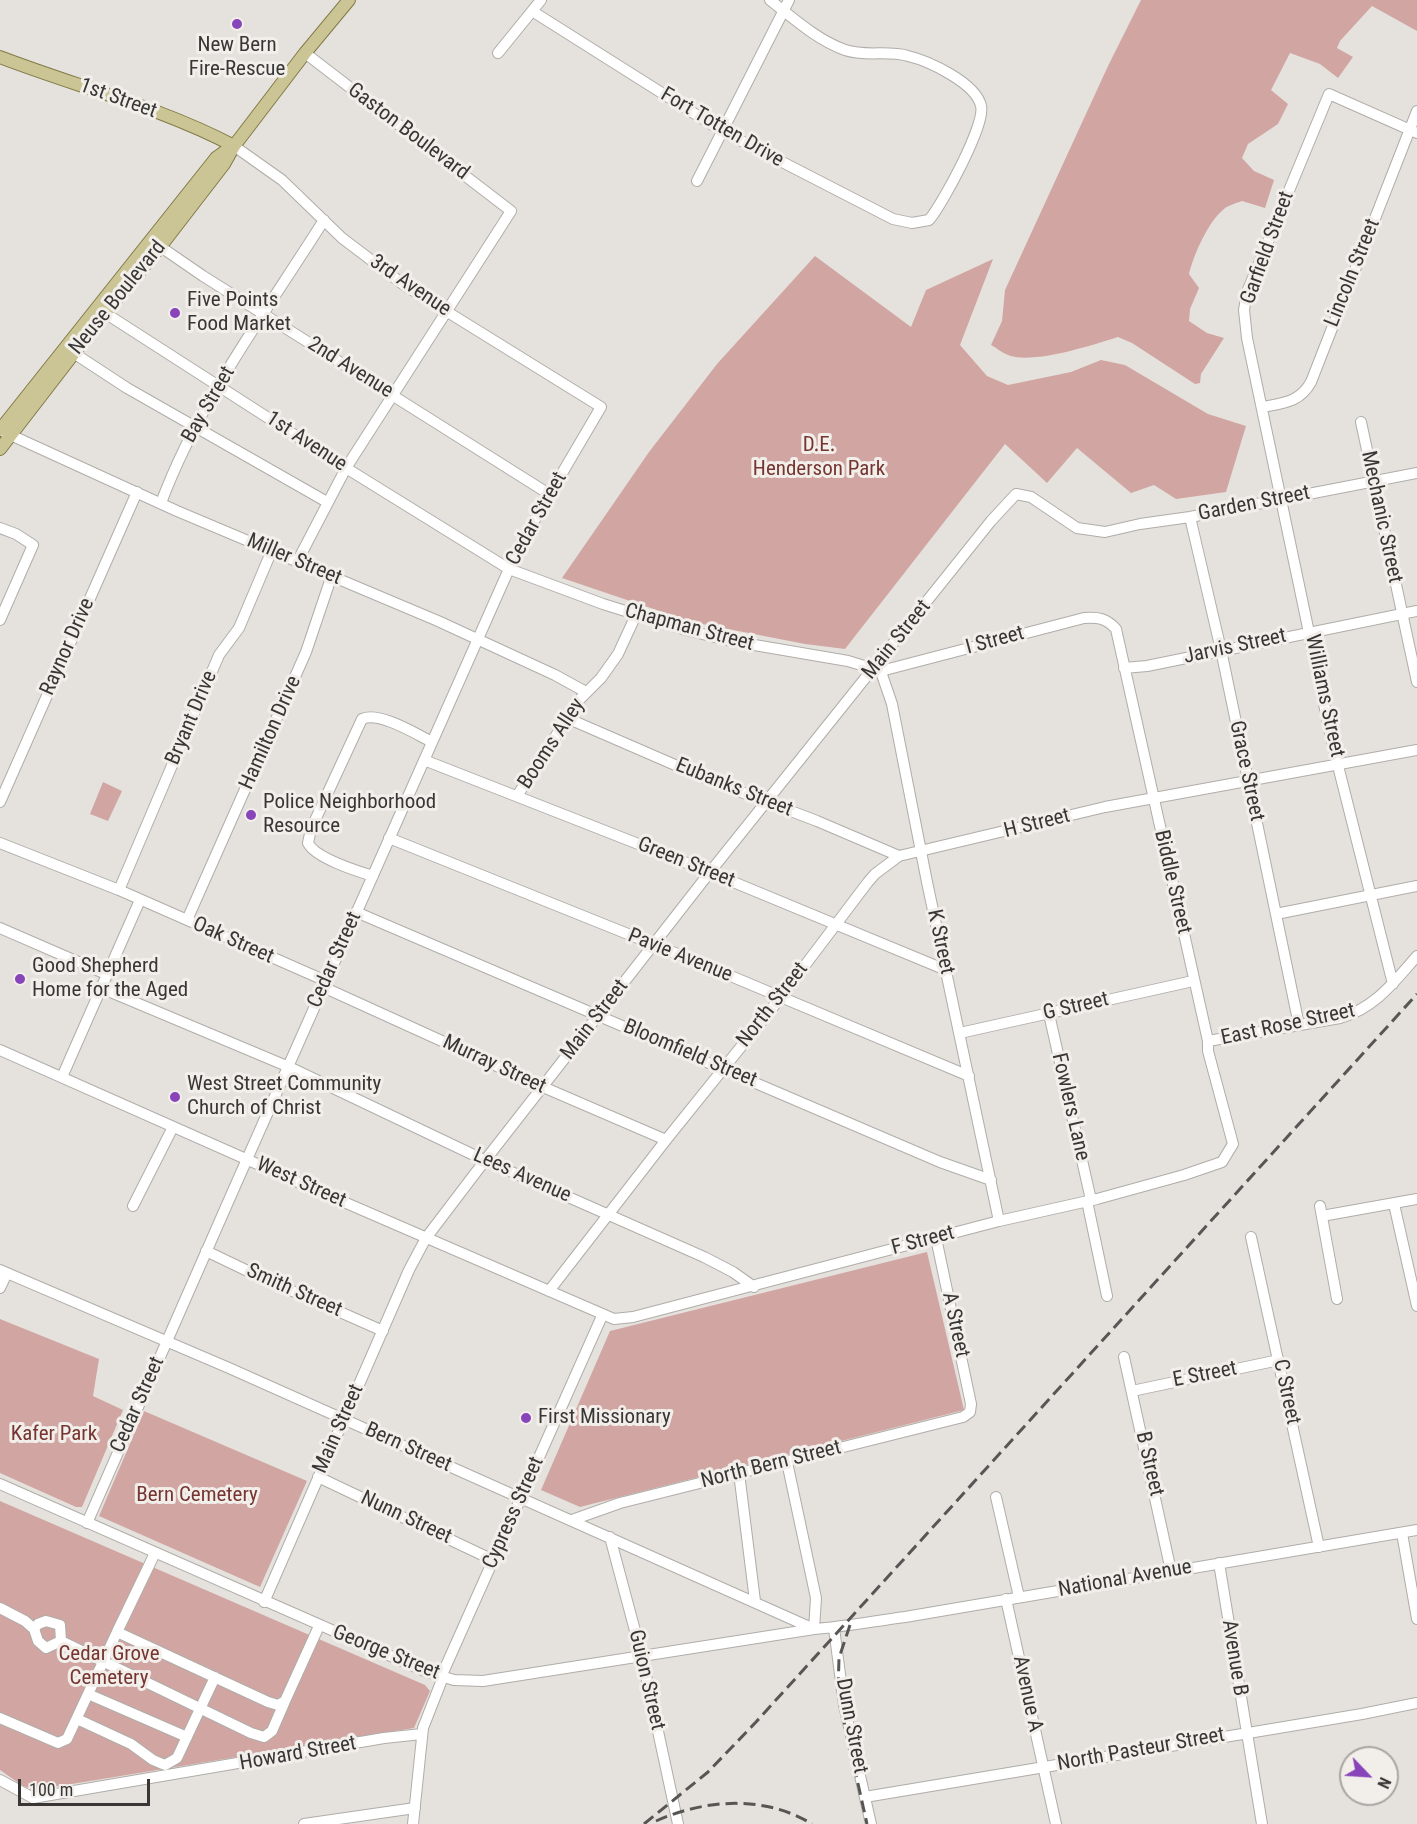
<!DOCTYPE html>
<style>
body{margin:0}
#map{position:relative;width:1417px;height:1824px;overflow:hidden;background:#e5e2de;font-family:"Roboto Condensed",sans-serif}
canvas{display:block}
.north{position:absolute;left:1339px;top:1746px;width:60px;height:60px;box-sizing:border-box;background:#f2efeb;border:2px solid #a8a5a3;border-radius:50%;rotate:115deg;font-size:16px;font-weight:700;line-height:24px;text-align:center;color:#383736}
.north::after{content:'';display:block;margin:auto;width:21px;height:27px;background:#8844b9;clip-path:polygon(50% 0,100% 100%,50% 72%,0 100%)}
.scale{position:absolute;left:18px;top:1779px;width:132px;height:27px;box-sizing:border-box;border:3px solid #383736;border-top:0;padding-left:8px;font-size:18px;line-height:21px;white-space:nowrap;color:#383736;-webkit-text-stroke:4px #f2efeb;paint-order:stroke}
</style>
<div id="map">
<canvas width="1417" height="1824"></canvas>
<div class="north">N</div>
<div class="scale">100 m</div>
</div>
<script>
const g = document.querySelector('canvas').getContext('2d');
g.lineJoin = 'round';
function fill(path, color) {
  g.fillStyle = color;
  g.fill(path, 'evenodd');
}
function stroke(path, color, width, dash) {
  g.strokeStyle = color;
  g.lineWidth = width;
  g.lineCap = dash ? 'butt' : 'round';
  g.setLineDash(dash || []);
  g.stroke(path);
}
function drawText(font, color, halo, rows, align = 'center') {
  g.font = font + ' "Roboto Condensed",sans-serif';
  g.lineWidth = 6;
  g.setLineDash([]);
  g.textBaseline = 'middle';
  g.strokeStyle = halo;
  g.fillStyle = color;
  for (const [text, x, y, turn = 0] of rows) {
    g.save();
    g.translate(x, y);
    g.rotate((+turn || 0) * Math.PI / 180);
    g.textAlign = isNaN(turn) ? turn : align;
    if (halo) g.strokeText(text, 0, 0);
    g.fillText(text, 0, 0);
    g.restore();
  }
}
fill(new Path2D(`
 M1141 0H1417V31L1372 6 1340 41 1337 48 1353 57 1338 78 1320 64 1290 53 1271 90 1288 104 1278 124 1248 144 1242 158 1254 171 1274 180 1265 208 1242 201C1237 203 1229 205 1224 209 1208 222 1194 254 1189 274L1199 288 1190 309 1189 321 1207 333 1224 338 1201 374 1200 383 1195 384 1132 343 1118 337C1093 345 1031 365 1008 355 1002 353 997 348 991 345L1002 321 1005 290 1108 66Z
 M815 256 911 327 926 290 993 259 960 345 987 376 1008 385 1071 372 1101 360 1125 365 1208 414 1246 426 1226 492 1176 499 1154 485 1131 493 1077 448 1047 483 1005 444 845 649 805 644 692 622 562 578 649 452 717 364Z
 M103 782 122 791 108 821 90 814Z
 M927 1252 964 1410 580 1507 541 1490 610 1331Z
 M0 1319 99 1359 93 1396 123 1410 82 1507H76L0 1473Z
 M144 1411 307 1481 260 1587 99 1516Z
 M0 1501 425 1685 430 1691 414 1728 35 1790 23 1786 0 1770Z`), '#d1a6a2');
const minor = new Path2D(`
 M532 11 722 131 893 219 912 223 929 220C942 205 986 124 981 106 976 83 929 61 908 56 888 50 865 57 845 50 817 40 793 18 770 0
 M498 53 541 0
 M697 181 789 0
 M155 243 203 276 549 494
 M105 313 346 468 509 569 603 604 686 630 731 641 848 661 874 669
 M69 350 127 388 327 502
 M1263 407C1284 403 1300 402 1311 382L1417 111
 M1361 422 1417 682
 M4 432 177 511 438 621 555 675 586 692
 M161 503C199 401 266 312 324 220
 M1190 517 1221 650 1299 1025
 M0 528 16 534 33 545 0 620
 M297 562 346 468 511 211 305 53
 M879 666 892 704 927 882 999 1221
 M1124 668 1147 666 1417 611
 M569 719 712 781 817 821 899 856
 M424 760 697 867 946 970
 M517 796 579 700 601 678 618 654 636 615
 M0 802 137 492
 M389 838 695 961 969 1076
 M0 843 119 890 326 981
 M373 876C357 871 315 858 308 843L311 829 362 719C379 711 416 734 432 742
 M119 890 219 655 239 628 272 550
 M356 912 940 1162 991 1180
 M1276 914 1417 886
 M187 920 306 652 332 575
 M0 928 106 974
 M1393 984 1332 742 1247 338 1244 310 1247 292 1329 94 1417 133
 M323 987 543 1087 666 1140
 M101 988 289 1067 480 1158 704 1257 733 1272 754 1287
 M1049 1014 1091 1200
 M960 1033 1193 981
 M1208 1041 1340 1018C1375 1008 1394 982 1417 956
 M0 1050 300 1183 614 1319 633 1317 999 1221 1097 1199 1184 1175 1222 1162 1233 1144 1208 1051V1041L1116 629C1106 618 1098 617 1084 618L881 671
 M62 1077 140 900
 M1087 1201 1107 1296
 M1394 1204 1417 1306
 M133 1206 173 1127
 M1320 1206 1337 1299
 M1322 1216 1417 1199
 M1251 1237 1319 1547
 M206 1251 254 1274 383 1331
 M0 1270 229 1368 814 1629 816 1598 787 1462
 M0 1288 7 1273
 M549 1291 666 1140 781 997 868 882 875 874 899 856 1105 807 1417 750
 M1124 1357 1171 1571
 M1132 1391 1279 1360
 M739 1473 755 1601
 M318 1477 493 1560
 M0 1484 427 1672 454 1680 483 1681 814 1629C844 1627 874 1621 905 1617L1417 1530
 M996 1497 1019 1597
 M572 1520 620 1503 963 1417 970 1412 971 1404 936 1238
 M87 1523 236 1184 509 569 524 538 601 407 404 285 342 238 282 180 234 146
 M1402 1533 1417 1619
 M610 1537 642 1657 678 1824
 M155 1553 117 1632 268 1702 278 1705 285 1701 319 1626
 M1219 1563 1262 1824
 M1006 1599 1056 1824
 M264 1602 409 1270 426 1238 483 1163 710 872 991 521 1016 494 1031 497 1077 528 1105 532 1140 524 1190 517 1417 473
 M0 1608 25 1621 34 1629
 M834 1628 844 1705 871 1824
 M61 1641 46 1648 38 1641 34 1629 38 1624 46 1621 60 1625 61 1641 251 1733 264 1737 272 1731 285 1701
 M441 1677 602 1316
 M88 1694 187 1737
 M0 1718 58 1743 67 1739 117 1632
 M77 1719 131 1744 153 1760 165 1765 177 1758 215 1677
 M0 1780 33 1798 384 1738 422 1734
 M865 1797 1362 1714 1417 1703
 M304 1824 415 1808
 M413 1824 423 1728 443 1677`);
const major = new Path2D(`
 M0 57C78 87 160 107 234 146
 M0 430 216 158 230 148
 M0 449 105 313 160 247 224 164 234 146 305 53 349 0`);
stroke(minor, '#b0ada9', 12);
stroke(major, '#817a46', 14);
stroke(minor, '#fff', 10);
stroke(major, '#cbc595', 12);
stroke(new Path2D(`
 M850 1625 839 1658 838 1694 867 1824
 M656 1821C705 1799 765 1795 812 1824
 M644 1824 708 1772 756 1722 1417 994`), '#575654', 3, [12, 6]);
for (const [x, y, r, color] of [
 [237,24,6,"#8844b9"],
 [175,313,6,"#8844b9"],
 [251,815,6,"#8844b9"],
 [20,979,6,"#8844b9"],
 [175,1097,6,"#8844b9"],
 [526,1418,6,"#8844b9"]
]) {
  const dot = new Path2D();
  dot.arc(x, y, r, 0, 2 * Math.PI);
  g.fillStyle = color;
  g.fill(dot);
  stroke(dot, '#f2efeb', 2);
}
drawText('21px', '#383736', '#f2efeb', [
 ["New Bern",237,46,"center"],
 ["Fire-Rescue",237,70,"center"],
 ["Five Points",187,301],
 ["Food Market",187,325],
 ["Police Neighborhood",263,803],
 ["Resource",263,827],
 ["Good Shepherd",32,967],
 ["Home for the Aged",32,991],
 ["West Street Community",187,1085],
 ["Church of Christ",187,1109],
 ["First Missionary",538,1418]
], 'left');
drawText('21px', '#383736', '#f2efeb', [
 ["1st Street",118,99,20],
 ["Fort Totten Drive",722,128,30],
 ["Gaston Boulevard",408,132,37],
 ["Garfield Street",1268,248,-70],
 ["Lincoln Street",1353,273,-68],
 ["3rd Avenue",410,286,34],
 ["Neuse Boulevard",118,298,-51],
 ["2nd Avenue",350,368,32],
 ["Bay Street",209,405,-60],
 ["1st Avenue",306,442,33],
 ["Garden Street",1254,504,-11],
 ["Mechanic Street",1381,517,78],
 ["Cedar Street",537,519,-61],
 ["Miller Street",294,560,23],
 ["Chapman Street",689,628,15],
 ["Main Street",897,640,-51],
 ["I Street",995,641,-15],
 ["Raynor Drive",68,647,-66],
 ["Jarvis Street",1235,647,-12],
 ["Williams Street",1324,696,78],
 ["Bryant Drive",192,718,-67],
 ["Hamilton Drive",271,733,-66],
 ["Booms Alley",552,744,-57],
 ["Grace Street",1246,771,78],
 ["Eubanks Street",734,788,22],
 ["H Street",1037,824,-14],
 ["Green Street",686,863,22],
 ["Biddle Street",1172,882,77],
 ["Oak Street",233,941,24],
 ["K Street",940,942,78],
 ["Pavie Avenue",680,956,22],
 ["Cedar Street",335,960,-66],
 ["North Street",773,1005,-52],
 ["G Street",1076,1007,-13],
 ["Main Street",595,1020,-52],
 ["East Rose Street",1288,1025,-12],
 ["Bloomfield Street",690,1054,23],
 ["Murray Street",494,1065,25],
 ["Fowlers Lane",1070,1107,77],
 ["Lees Avenue",522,1176,24],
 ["West Street",301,1183,24],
 ["F Street",923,1241,-15],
 ["Smith Street",294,1291,24],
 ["A Street",955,1325,78],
 ["E Street",1205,1375,-11],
 ["C Street",1286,1392,78],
 ["Cedar Street",138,1405,-66],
 ["Main Street",339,1429,-66],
 ["Bern Street",408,1448,24],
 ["B Street",1149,1464,77],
 ["North Bern Street",771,1465,-14],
 ["Cypress Street",514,1513,-66],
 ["Nunn Street",406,1518,25],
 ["National Avenue",1125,1579,-10],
 ["George Street",386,1653,22],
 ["Avenue B",1234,1658,81],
 ["Guion Street",646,1680,77],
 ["Avenue A",1027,1694,78],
 ["Dunn Street",851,1726,79],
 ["North Pasteur Street",1141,1750,-10],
 ["Howard Street",298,1754,-10]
]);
drawText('21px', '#763531', '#f2efeb', [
 ["D.E.",819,446],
 ["Henderson Park",819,470],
 ["Kafer Park",54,1435],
 ["Bern Cemetery",197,1496],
 ["Cedar Grove",109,1655],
 ["Cemetery",109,1679]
]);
</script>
